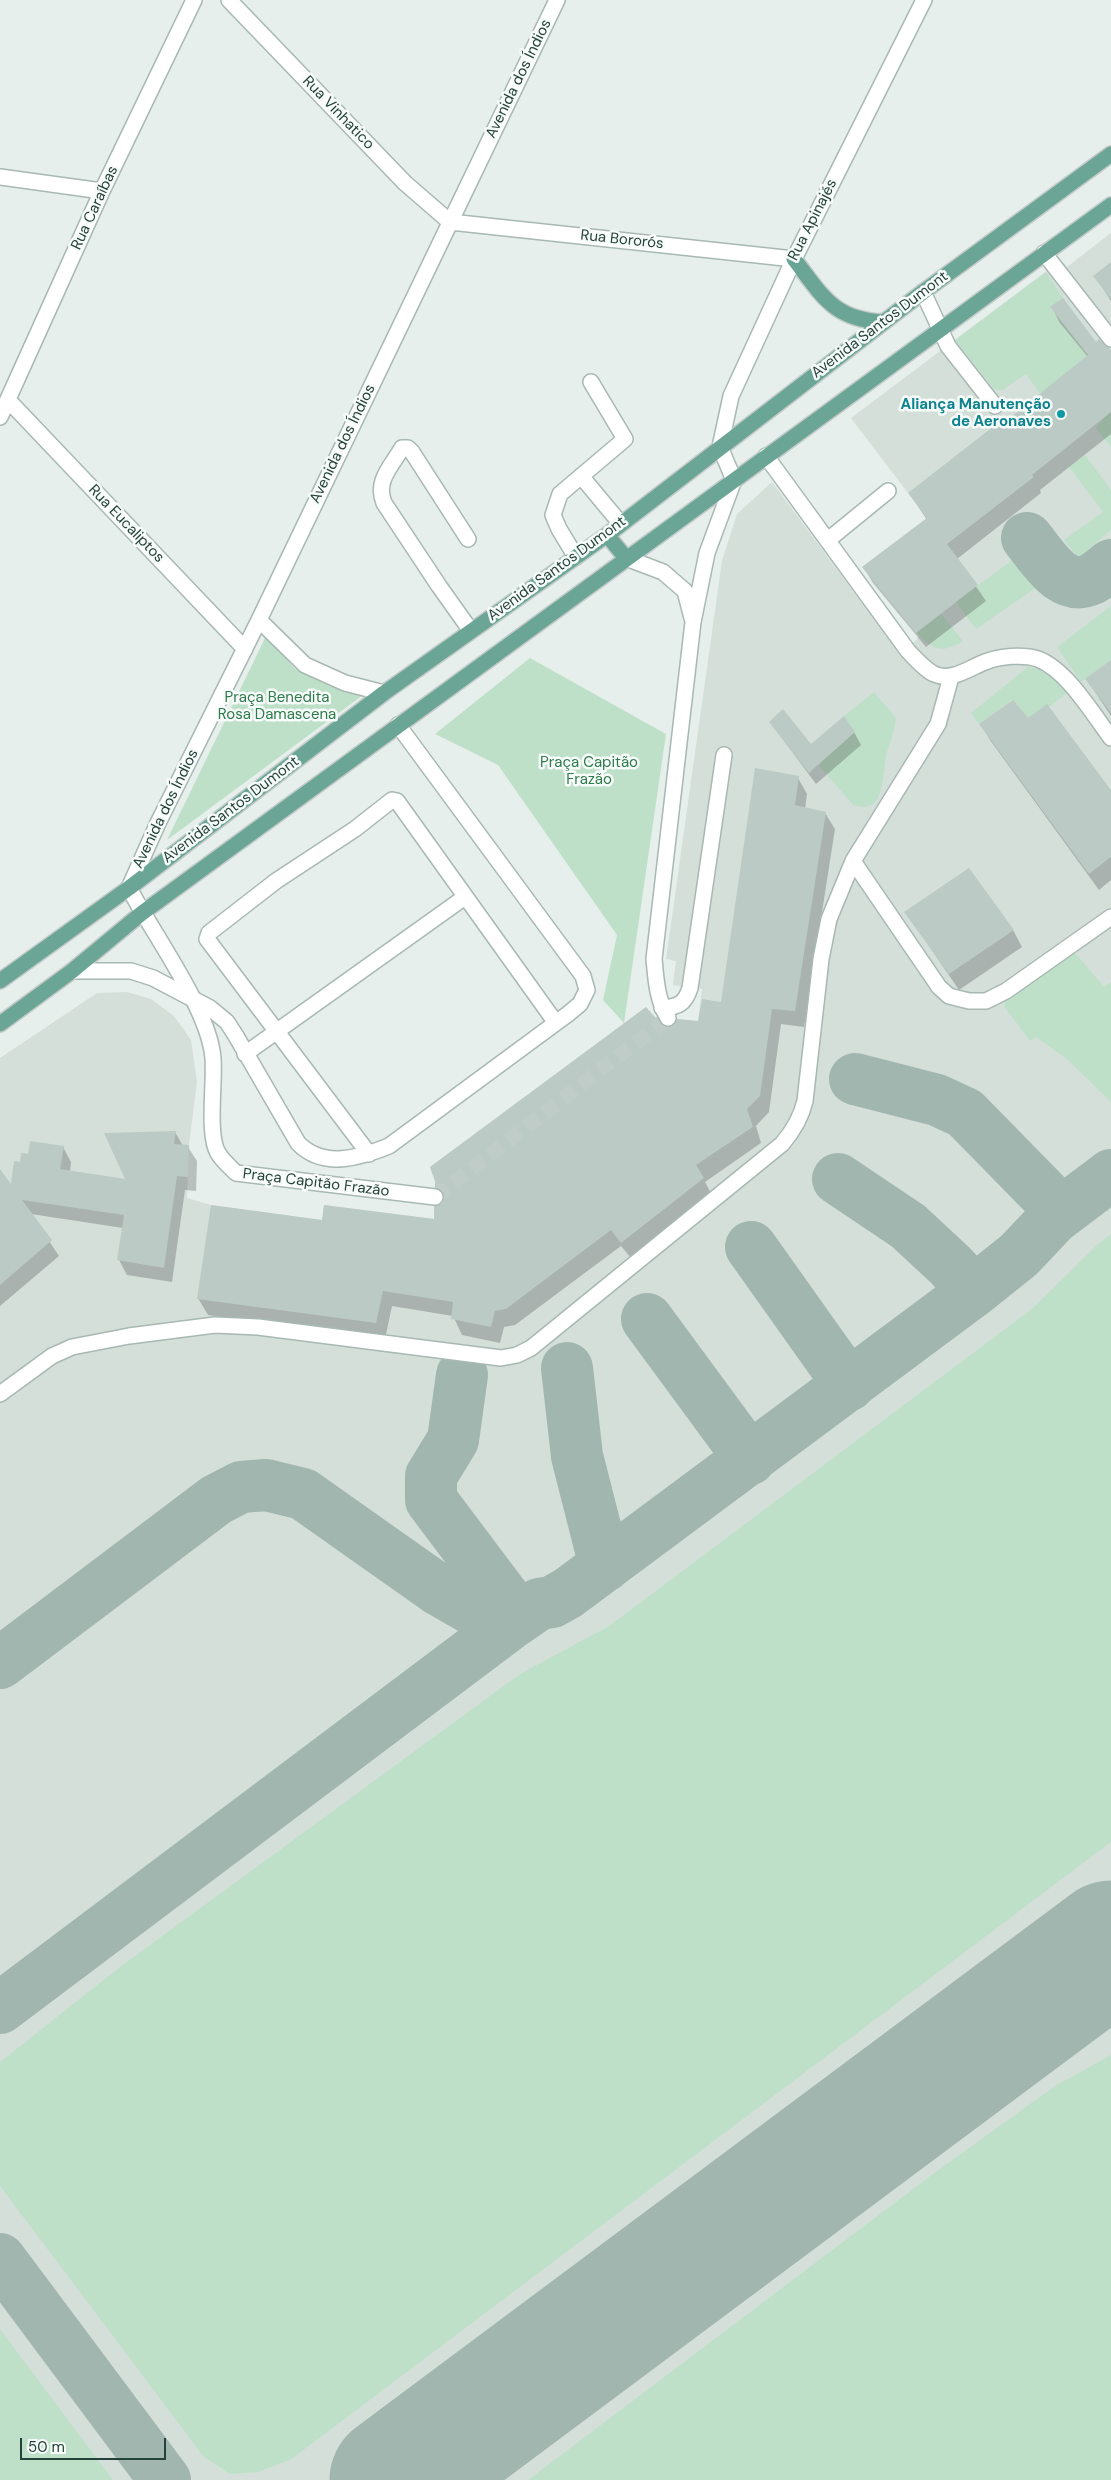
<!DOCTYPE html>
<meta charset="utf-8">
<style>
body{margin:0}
#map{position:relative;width:1111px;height:2480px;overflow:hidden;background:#e6efeb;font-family:"DM Sans",sans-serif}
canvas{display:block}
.scale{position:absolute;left:20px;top:2438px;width:146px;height:22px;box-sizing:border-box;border:2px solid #24423a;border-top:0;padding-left:6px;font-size:15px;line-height:18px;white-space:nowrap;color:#24423a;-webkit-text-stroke:4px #f7fbf9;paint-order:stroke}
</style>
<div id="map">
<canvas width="1111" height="2480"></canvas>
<div class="scale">50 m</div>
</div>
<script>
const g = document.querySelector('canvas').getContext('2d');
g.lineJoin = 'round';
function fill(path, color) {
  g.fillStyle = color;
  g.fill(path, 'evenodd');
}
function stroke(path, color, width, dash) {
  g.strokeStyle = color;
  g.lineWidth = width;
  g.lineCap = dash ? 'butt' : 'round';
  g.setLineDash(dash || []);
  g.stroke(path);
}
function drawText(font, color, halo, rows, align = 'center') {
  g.font = font + ' "DM Sans",sans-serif';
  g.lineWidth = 5;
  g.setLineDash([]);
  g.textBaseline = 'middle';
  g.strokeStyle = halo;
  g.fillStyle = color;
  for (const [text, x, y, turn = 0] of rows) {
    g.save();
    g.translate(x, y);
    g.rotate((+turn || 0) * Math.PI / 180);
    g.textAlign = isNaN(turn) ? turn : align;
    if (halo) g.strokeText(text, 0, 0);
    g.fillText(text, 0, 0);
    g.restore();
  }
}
fill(new Path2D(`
 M1111 233V2480H0V1058L97 993 127 992 151 999 174 1016 191 1040 197 1082 189 1145 187 1198 211 1205 322 1220 324 1205 434 1219 435 1181 430 1167 646 1007 653 1017 698 1021 702 989 673 985 676 961 666 959 722 561 737 514 772 482 902 657 919 636 862 567 927 518 851 418 1061 260 1067 267Z`), '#d4dfda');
fill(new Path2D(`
 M1046 272 1063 298 1050 308 1111 385V447L1096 428 1106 416 1040 394 1026 374 1002 390 994 389 955 340Z
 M1085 455 1111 490V530L1078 558 1064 540 1103 512 1069 467Z
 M1015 558 1037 587 976 629 956 602Z
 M1111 606V660L1081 682 1057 647Z
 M941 614 963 641C939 655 935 649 916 633Z
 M266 636 295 669 329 685 363 695 167 840Z
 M530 658 666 734 624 1023 603 1000 617 935 498 765 435 734Z
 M1028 667C1047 670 1056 678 1068 692L1049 707 1047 704 1028 718 1012 700 979 724 971 713Z
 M874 692 896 718C895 731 891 740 887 752 884 765 884 789 877 799 872 808 862 808 853 805L818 764 855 732 844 716Z
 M1072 953 1077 955 1104 987 1111 982V1102L1068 1060 1036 1037 1030 1041 1004 1006 1005 1000Z
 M1111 1234V1842L290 2460 258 2472 230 2474 204 2457 0 2186V2062L120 1967 520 1674 609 1626 1033 1308 1096 1246Z
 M1111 2055V2480H528L933 2174 1055 2086Z
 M0 2329 113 2480H0Z`), '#bfe0c8');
fill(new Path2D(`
 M1111 263V301L1095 276Z
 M1052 308 1096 344 1111 352V434L1040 490 1041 493 957 559 986 601 926 647 873 583 864 568 927 520 910 494 996 430 1088 357 1060 323Z
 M1111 662V716L1087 680Z
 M1028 720 1111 792V880L1099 890 990 740 981 724Z
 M770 722 811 746 854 732 861 745 816 784Z
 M798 778 807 794 805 809 825 813 835 829 804 1027 781 1024 769 1112 756 1126 761 1143 705 1182 712 1195 631 1258 621 1246 515 1325 504 1327 500 1343 462 1335 453 1316 392 1306 385 1339 208 1315 198 1298 323 1221H435L444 1201 436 1187 662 1027 668 1029 699 1022 722 1003Z
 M906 912 1013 930 1022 947 959 990Z
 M175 1132 183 1146 188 1147 197 1161 196 1191 185 1190 172 1282 127 1275 119 1260 123 1228 31 1214 59 1256 0 1306V1172L11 1187 21 1163 29 1155 63 1147 71 1162 70 1171 127 1180Z`), '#0003');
stroke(new Path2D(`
 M1027 538C1043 557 1062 593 1092 579 1098 576 1105 570 1111 565
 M855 1079 937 1100 965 1113 1062 1212
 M838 1179 908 1226 950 1265 974 1291
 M751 1247 849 1385
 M647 1319 750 1459
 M567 1368 577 1456 605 1566
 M462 1375 453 1440 431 1476V1500L519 1617
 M0 1663 216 1500 241 1487 266 1485 303 1494 439 1590 486 1617 513 1622
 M1057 1986 1111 1961
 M0 2008 513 1622 539 1604 552 1602 568 1593 974 1291 1019 1255 1054 1218 1111 1175
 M0 2259 165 2480`), '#a2b6b0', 52);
stroke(new Path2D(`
 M395 2480 1111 1946`), '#a2b6b0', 131);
fill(new Path2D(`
 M1111 262V299L1093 276Z
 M1063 298 1096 342 1099 339 1111 350V412L1032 475 1034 477 947 544 978 585 916 633 862 567 927 518 908 493 994 426 996 429 1088 355 1050 307Z
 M1111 660V713L1085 679Z
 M1013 700 1028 718 1047 704 1111 790V857L1089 874 979 724Z
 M783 709 811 744 844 716 855 732 809 773 769 722Z
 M755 768 799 776 795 805 826 812 795 1011 772 1009 760 1096 747 1109 753 1127 696 1165 704 1178 621 1243 611 1230 506 1309 495 1311 491 1327 451 1319 453 1302 383 1291 376 1323 197 1299 211 1205 322 1220 324 1205 434 1219V1206L442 1203 444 1198 441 1190 435 1188V1181L430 1167 646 1007 663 1026 668 1027 673 1026 677 1019 698 1021 702 999 721 1002Z
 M969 868 1014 930 949 974 904 912Z
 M176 1131 174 1144 189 1145 188 1177 177 1176 164 1268 117 1260 124 1215 22 1200 52 1240 0 1285V1169L11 1184 14 1161 20 1162 21 1153 28 1154 30 1141 64 1146 60 1169 125 1179 104 1133Z`), '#bbcac4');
stroke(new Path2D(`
 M435 1197 668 1018`), '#bfccc8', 15, [15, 8]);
const minor = new Path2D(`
 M229 0 405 183 450 222 794 259
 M0 177 102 191
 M1044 253 1111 339
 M923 292 948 346 995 406
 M8 400 245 649
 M0 417 102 191 194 0
 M766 456 908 651C916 659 924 669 934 674 952 682 969 668 985 662 1000 656 1023 654 1038 659 1067 670 1093 714 1111 738
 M581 476 621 524
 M468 539 412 452 408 448H402C391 467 375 481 384 503L439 586 471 631
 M828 540 888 491
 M576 557 559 529 553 515 560 494 625 439 591 382
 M626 558 663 572 685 591 692 618
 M259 620 305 665 345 683 384 693
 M853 861 939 987 949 996 969 1001H986L1006 991 1111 917
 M72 971H131L153 978 210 1008 227 1022 236 1036 298 1143C323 1169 359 1158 389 1146L568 1014 580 1004 587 990 583 976 398 725
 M662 1008C678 1007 685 1004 690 988L724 755
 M668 1018C657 1000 656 980 654 959L693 622 707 553 734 480 720 447 731 396 794 259 924 0
 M245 1054 465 897
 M369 1154 207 939 209 933 276 881 355 829 392 800 397 801 556 1023
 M435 1197 236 1173C230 1167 222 1160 218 1153 207 1135 215 1082 213 1058 209 1009 153 934 129 888L158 823 259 620 557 0
 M0 1394 52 1356 72 1347 129 1336 215 1325 258 1327 501 1358 517 1355 531 1348 782 1144C794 1130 801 1118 805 1101L821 959 829 919 853 861 938 724 951 677`);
const major = new Path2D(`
 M794 259C822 295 833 320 884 322
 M607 535 626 558
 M0 981 129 888 384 693 607 535 923 292 1111 154
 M0 1024 72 971 142 913 1111 205`);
stroke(minor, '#a8b8b2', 18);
stroke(major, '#c2cac8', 18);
stroke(minor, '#fff', 15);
stroke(major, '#6aa596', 15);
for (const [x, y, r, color] of [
 [1061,414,5,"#0f9aa8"]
]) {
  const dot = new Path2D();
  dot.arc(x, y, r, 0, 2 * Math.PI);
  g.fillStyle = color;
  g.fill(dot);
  stroke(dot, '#f7fbf9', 2);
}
drawText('15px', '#24423a', '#f7fbf9', [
 ["Avenida dos Índios",519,79,-64],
 ["Rua Vinhatico",338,113,46],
 ["Rua Caraíbas",95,208,-65],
 ["Rua Apinajés",813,220,-63],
 ["Rua Bororós",622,240,6],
 ["Avenida Santos Dumont",880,325,-37],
 ["Avenida dos Índios",343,444,-64],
 ["Rua Eucaliptos",126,524,46],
 ["Avenida Santos Dumont",557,569,-36],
 ["Avenida dos Índios",166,809,-64],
 ["Avenida Santos Dumont",231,810,-37],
 ["Praça Capitão Frazão",316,1183,7]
]);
drawText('bold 15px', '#0d838f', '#f7fbf9', [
 ["Aliança Manutenção",1051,405],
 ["de Aeronaves",1051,422]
], 'right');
drawText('15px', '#2d7a4b', '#f7fbf9', [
 ["Praça Benedita",277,698],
 ["Rosa Damascena",277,715],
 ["Praça Capitão",589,763],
 ["Frazão",589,780]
]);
</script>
